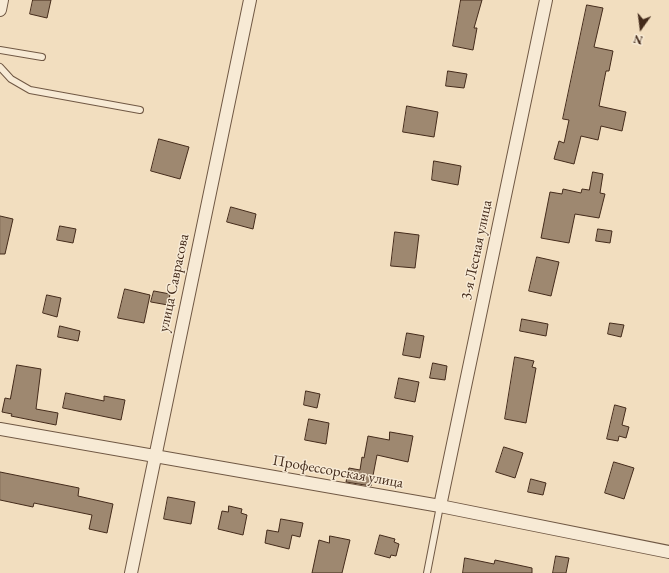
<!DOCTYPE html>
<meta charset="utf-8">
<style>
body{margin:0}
#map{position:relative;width:669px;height:573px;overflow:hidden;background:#f2debf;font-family:"EB Garamond",serif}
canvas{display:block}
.north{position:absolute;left:621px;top:8px;width:40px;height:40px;-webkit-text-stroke:3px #f7ead5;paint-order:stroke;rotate:194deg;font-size:11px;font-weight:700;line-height:16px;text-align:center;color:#442b1b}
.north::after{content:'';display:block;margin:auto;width:14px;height:18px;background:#442b1b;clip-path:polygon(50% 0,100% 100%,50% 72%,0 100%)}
</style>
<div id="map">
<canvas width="669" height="573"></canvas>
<div class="north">N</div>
</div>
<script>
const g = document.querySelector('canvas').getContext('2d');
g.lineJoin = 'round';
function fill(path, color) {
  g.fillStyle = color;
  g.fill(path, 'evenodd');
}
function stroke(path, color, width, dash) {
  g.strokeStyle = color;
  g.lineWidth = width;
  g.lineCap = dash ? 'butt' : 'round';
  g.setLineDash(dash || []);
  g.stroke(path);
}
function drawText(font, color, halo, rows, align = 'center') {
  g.font = font + ' "EB Garamond",serif';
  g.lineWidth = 3;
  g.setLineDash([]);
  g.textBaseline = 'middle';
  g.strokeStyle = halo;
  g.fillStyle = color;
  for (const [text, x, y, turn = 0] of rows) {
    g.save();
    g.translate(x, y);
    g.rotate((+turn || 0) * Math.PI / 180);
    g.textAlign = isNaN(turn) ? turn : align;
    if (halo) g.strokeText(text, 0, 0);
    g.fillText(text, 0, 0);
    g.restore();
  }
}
const building = new Path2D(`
 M33 0H51L47 18 30 14Z
 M461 0H482L474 28H477L473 50 453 46Z
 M587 5 603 8 594 47 613 51 609 71H606L599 106 626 112 622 131 601 126 598 140 581 136 574 164 554 159 559 141 564 143 569 120 563 119Z
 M448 71 467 74 464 88 446 86Z
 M407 106 438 112 434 137 403 132Z
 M159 139 189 147 180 179 151 171Z
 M434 161 461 166 458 185 432 180Z
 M593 172 603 174 600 193 605 194 599 218 575 214 569 243 541 238 550 192 562 194 563 189 581 193 582 189 589 190Z
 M231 207 256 214 253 229 227 222Z
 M0 216 13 219 5 254H0Z
 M60 226 76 229 73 243 57 240Z
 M598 229 612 231 610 243 596 241Z
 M395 232 419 235 415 268 391 266Z
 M537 257 559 262 551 296 529 291Z
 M125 289 150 295 144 323 118 318Z
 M154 291 170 294 168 305 151 302Z
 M47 295 61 298 57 317 43 313Z
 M522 319 548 324 546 336 520 331Z
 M610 323 624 325 621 337 608 334Z
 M60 326 80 331 78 341 58 337Z
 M407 333 424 336 420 358 403 355Z
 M515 357 534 361 532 367 536 368 526 423 505 419Z
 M433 363 447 366 445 380 430 378Z
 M17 365 41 369 36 409 58 413 56 425 11 416 12 414 2 412 5 398 10 399Z
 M399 378 419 382 415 402 395 398Z
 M306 391 320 394 317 408 304 405Z
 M66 393 104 401V396L125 400 121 420 63 408Z
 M615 405 626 408 622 425 629 427 626 438 619 436 618 441 607 439Z
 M309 419 329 423 326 444 305 440Z
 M390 432 413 436 408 462 377 455 371 486 346 482 349 468 360 470 362 457 364 458 368 436 389 440Z
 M504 447 523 453 515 478 496 472Z
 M614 462 634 468 624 499 605 493Z
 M0 472 79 488 78 496 113 504 107 533 89 529 92 515 34 503 33 507 0 500Z
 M531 479 546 483 543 495 528 492Z
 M168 497 195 502 191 524 164 519Z
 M229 506 242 509 241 513 247 515 243 535 218 529 222 511 228 512Z
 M281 519 303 523 300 537 292 535 289 549 265 543 267 530 278 532Z
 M380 535 395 539 394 542 399 544 396 556 391 555 390 558 375 554Z
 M330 536 350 540 342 573H312L319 540 329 543Z
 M556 556 569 558 566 573H553Z
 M465 558 494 564 495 560 532 568V573H463Z`);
fill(building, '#9e8870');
stroke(building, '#442b1b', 1);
const service = new Path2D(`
 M0 50 42 57
 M0 67 11 79 30 90 140 110
 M427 573 440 506`);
const minor = new Path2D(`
 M0 10 2 0
 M0 429 440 506 669 552
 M440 506 546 0
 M131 573 250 0`);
stroke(service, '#705844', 8);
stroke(minor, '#705844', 14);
stroke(service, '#f7ead5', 6);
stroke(minor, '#f7ead5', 12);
drawText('15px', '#442b1b', '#f7ead5', [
 ["3-я Лесная улица",477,250,-78],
 ["улица Саврасова",174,283,-78],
 ["Профессорская улица",338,472,10]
]);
</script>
